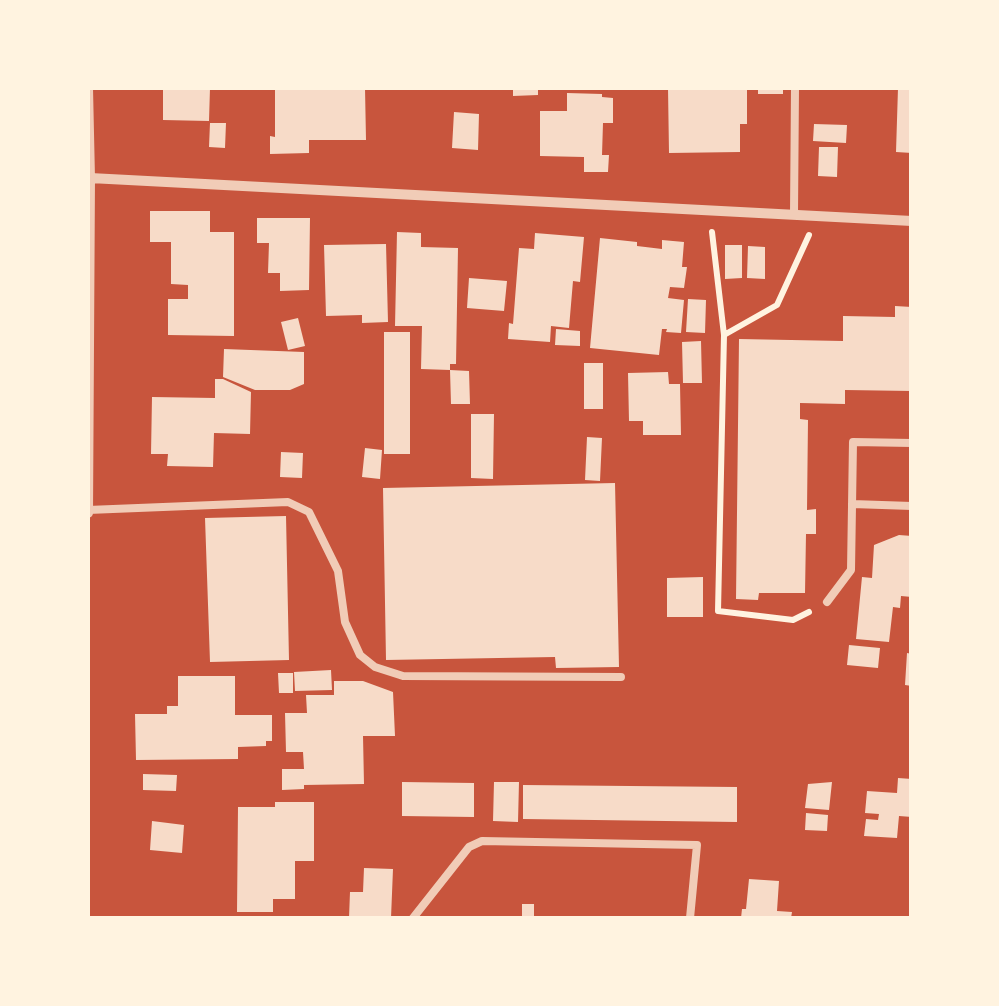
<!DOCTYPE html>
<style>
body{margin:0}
#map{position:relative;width:999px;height:1006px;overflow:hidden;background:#c8553d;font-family:"Sofia Sans Condensed",sans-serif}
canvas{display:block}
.frame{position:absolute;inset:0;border:90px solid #fff3e0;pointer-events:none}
</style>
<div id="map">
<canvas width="999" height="1006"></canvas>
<div class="frame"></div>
</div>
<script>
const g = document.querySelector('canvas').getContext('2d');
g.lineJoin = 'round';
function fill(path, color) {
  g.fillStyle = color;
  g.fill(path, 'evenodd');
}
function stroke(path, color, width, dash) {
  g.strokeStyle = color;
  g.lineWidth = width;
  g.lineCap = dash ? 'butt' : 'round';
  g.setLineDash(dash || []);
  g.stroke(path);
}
fill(new Path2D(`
 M163 88H210L209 121 163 120Z
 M275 88H307V89L365 88 366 140H309V153L270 154V136L275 137Z
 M513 88H538V95L513 96Z
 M668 88H747V124H740V152L669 153Z
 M758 88H783V94H758Z
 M898 88H912V153L896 152Z
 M567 93 602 94V97L613 98V123H603L602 155H609L608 172H584V157L540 156V111H567Z
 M454 112 479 114 478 150 452 148Z
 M210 123H226L225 148 209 147Z
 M814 124 847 125 846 143 813 141Z
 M819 147H838L837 177 818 176Z
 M150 211H210V232H234V336L168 335V299H188V285L171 284V242H150Z
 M257 218H310L309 290 280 291V273H268L269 243H257Z
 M397 232 421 233V247L458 248 456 364H450V370L421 369 422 326H395Z
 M535 233 584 237 580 282 573 281 569 328 551 326 550 342 508 339 509 323 513 324 519 248 534 249Z
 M600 238 637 242V246L662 249V240L684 242 682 267H687L684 288 670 287 668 298 684 300 681 333 666 332 667 329H662L659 355 590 348Z
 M386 244 388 322 362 323V315L326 316 324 245Z
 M725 245H742V278L725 279Z
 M748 246 765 247V279L747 278Z
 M469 278 507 281 504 311 467 308Z
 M688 299 706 300 705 333 686 332Z
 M895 306 912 307V391L845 390V404L800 403V419L808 420 807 510 816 509V534H806L805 593H759L758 600 736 599 739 339 843 341V316L895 317Z
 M298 318 305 346 288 350 281 322Z
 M556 329 580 331V346L555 345Z
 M384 332H410V454H384Z
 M701 341 702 383H683L682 342Z
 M224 349 304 352V384L290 390H255L223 377Z
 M584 363H603V409H584Z
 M450 370 469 371 470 404H451Z
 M668 372 669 384H680L681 435H643V421H629L628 373Z
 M215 379H223L251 392 250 434 214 433 213 467 167 466 168 454H151L152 397 215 398Z
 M471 414H494L493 479 471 478Z
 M587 437 602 438 600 481 585 480Z
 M365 448 382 450 380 479 362 477Z
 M281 452 303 453 302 478 280 477Z
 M615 483 619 667 556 668 555 657 386 660 383 488Z
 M286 516 289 660 210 662 205 518Z
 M899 535 912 536V597L901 596 900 608 893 607 889 642 856 639 862 577 872 578 874 545Z
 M703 577V617H667V578Z
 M849 645 880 648 878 668 847 665Z
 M907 653 912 654V686L905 685Z
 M331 670 332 690 295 691 294 672Z
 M278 673H293V693H279Z
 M178 676H235V715H272V741H266V746L238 747V759L136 760 135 714H167V706H178Z
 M334 681H363L393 692 395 736H363L364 784 304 785V789L282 790V769H304L303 752H286L285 713H307L306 695H334Z
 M143 774 177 775 176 791 143 790Z
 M898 778 912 779V817L899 816 897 838 864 836 866 819 878 820 879 814 865 813 867 791 897 793Z
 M402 782 474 783V817L402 816Z
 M494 782H519L518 822 493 821Z
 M832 782 829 810 805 808 808 784Z
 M523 785 737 787V822L523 819Z
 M275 802H314V861H295V899H273V912H237L238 807H275Z
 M806 813 828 815 827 831 805 830Z
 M152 821 184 825 182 853 150 850Z
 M364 868 393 869 391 918H349L350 892H363Z
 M749 879 779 881 777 911 792 912 791 918H741L742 909H746Z
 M522 904H534V918H522Z`), '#f7dbc8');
stroke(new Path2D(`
 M712 232 724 335
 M809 235 777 305 724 335 718 611 793 620 809 612`), '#fff3e0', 6);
stroke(new Path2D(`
 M794 213 795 88
 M852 504 912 506
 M88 510 288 502 309 512 338 571 345 622 360 655 375 667 403 676 621 677
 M827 602 851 570 853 442 912 443
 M413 918 469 847 482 841 697 845 690 918`), '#f1ccb7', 8);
stroke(new Path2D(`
 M90 178 912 221
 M88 513 90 178 88 88`), '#f1ccb7', 10);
</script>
